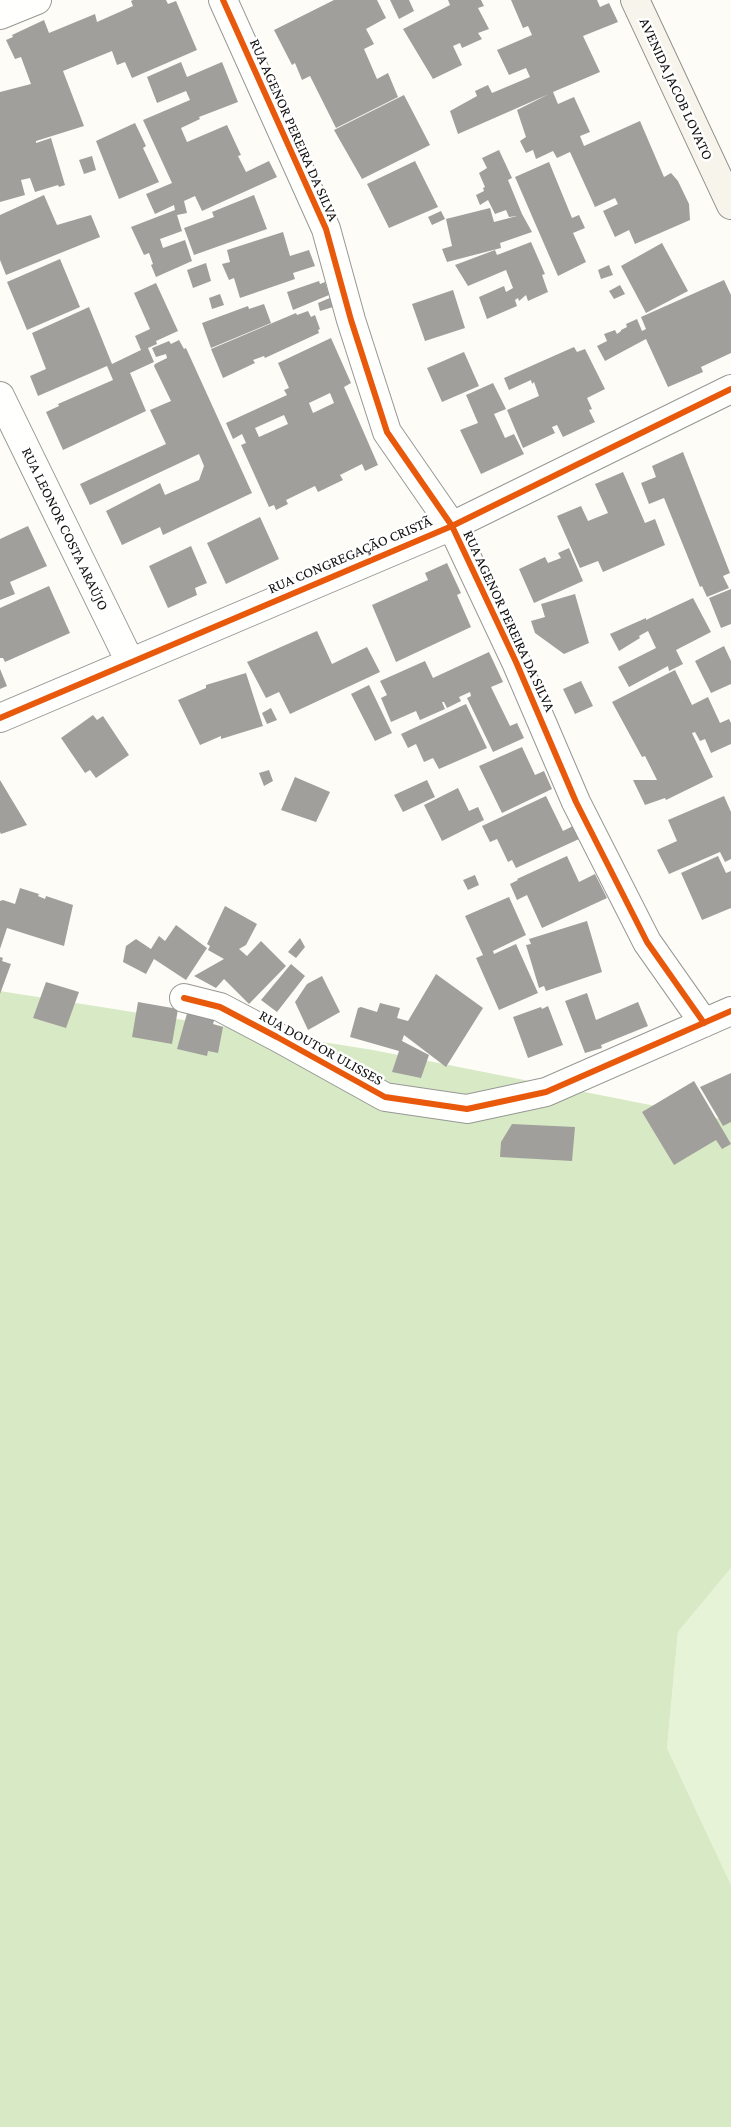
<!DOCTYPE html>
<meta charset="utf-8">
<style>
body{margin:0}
canvas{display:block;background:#fdfcf7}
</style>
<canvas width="731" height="2127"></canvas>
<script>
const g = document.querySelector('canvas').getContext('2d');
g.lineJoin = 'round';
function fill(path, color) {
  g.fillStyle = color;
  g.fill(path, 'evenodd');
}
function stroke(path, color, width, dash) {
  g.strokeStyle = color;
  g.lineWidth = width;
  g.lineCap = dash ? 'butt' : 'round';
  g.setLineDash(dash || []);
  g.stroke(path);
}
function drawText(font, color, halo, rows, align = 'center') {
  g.font = font + ' "Crimson Pro",serif';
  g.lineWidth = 5;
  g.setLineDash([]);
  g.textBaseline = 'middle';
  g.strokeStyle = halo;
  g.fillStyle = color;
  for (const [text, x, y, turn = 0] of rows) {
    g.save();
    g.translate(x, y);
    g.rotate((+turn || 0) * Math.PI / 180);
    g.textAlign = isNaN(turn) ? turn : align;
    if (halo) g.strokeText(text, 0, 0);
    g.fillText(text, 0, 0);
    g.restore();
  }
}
fill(new Path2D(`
 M731 1568V1885L667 1748 678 1632Z`), '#e7f3d7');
fill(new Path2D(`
 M0 991 373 1050 731 1121V1568L678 1632 667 1748 731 1885V2127H0Z`), '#d8eac5');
fill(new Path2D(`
 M133 0H166L168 4 176 1 197 50 132 78 125 62 117 65 112 51 63 71 84 126 36 141V143L51 138 65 185 59 187 58 185 35 192 30 178 21 180 25 195 0 202V92L31 84 21 57 15 59 6 40 13 37 12 35 44 20 49 33 95 14 97 22 133 6 131 1Z
 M334 0H377L386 18 366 29 374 44 364 49 377 79 388 73 398 97 336 128 310 76 302 80 295 63 292 65 274 30Z
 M390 0H409L414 11 399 19Z
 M448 0H481L484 6 478 8 489 29 478 33 482 39 462 48 460 43 453 46 462 65 433 79 403 29 450 5Z
 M511 0H597L600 7 609 3 618 22 583 36 600 72 553 92 558 104 574 97 590 132 580 136 584 146 640 121 664 177 671 173 678 181 689 204 690 220 635 244 629 230 615 237 603 211 618 204 615 198 595 207 570 152 557 158 553 151 536 159 533 150 526 153 520 141 526 137 517 110 549 94 458 134 450 111 477 96 475 91 488 85 492 93 530 77 526 68 509 75 497 50 532 35 528 26 523 28Z
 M181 62 187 77 222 62 238 102 199 117 200 119 181 128 187 142 227 125 241 155 238 156 246 172 269 161 277 177 202 211 195 196 184 201 187 213 177 215 182 231 160 239 163 248 185 240 192 261 156 277 151 265 153 264 149 253 144 255 131 227 175 210 174 205 155 214 146 194 172 183 143 120 190 100 186 91 157 103 147 77Z
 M404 95 430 145 362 179 334 130Z
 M135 123 146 146 143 148 159 182 119 199 96 141Z
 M499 150 512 178 508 180 522 214 532 232 500 243 501 248 447 262 442 249 452 246 446 219 490 208 494 222 517 216 509 217 506 210 495 214 488 200 480 205 476 195 484 191 483 188 485 187 479 173 487 168 482 158Z
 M92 156 96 170 84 174 79 160Z
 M415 161 438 207 389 228 367 184Z
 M549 162 572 218 579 215 585 228 573 233 586 262 558 276 515 177Z
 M44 195 57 225 91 215 100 237 6 275 0 260V215Z
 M254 195 267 229 194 255 184 228 214 217 212 212Z
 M441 211 445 219 432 225 428 217Z
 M283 232 290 256 309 250 315 266 293 273 295 279 240 298 234 278 229 280 222 264 230 262 227 250Z
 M531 242 545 274 542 275 548 292 528 301 526 295 519 301 518 298 515 300 517 306 487 319 479 297 504 286 506 292 513 288 506 270 468 286 455 265 495 250 497 255Z
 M662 243 688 291 646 313 621 266Z
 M60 259 80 307 27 330 7 282Z
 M206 263 211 281 193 288 187 270Z
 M609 265 613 275 601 279 598 270Z
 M724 280 731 295V353L701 367 703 372 668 387 646 339 605 361 597 346 607 341 604 334 615 330 617 334 621 331V330L627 327 626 324 637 319 642 331 646 329 641 317Z
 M319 281 320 284 325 282 329 295 293 310 287 292Z
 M156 283 178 331 156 341 157 344 148 348 154 362 130 373 146 411 63 450 46 412 59 406 58 404 113 380 107 366 38 396 30 376 46 369 32 333 89 307 112 364 141 350 135 336 150 329 134 293Z
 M620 285 625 294 614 299 609 291Z
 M453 290 465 328 425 341 412 304Z
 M220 294 224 305 212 309 209 298Z
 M332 297 333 307 320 311 318 303Z
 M264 304 271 323 211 348 202 323 248 306 249 309Z
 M308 311 311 317 315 315 320 329 318 330 319 333 265 358 264 356 253 360 255 363 223 378 211 349 296 313 297 315Z
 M331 338 351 383 344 387 378 465 365 471 362 464 340 475 343 480 318 492 315 486 286 500 288 504 276 510 274 505 269 507 241 445 246 443 242 434 233 439 226 423 287 395 284 390 289 388 278 363ZM330 393 334 403 313 413 309 403ZM284 415 288 424 259 437 255 428Z
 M179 340 184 349 186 348 252 493 163 535 160 527 122 545 106 511 160 483 165 495 199 480 204 466 199 454 90 505 80 484 166 444 150 410 171 401 154 366 155 364 167 358 166 354 156 357 152 348 169 341 171 344Z
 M574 347 577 352 585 349 605 389 587 398 592 409 589 410 595 422 563 437 557 425 552 427 555 433 523 448 507 410 539 396 534 382 532 384 531 380 509 390 504 378Z
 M464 352 479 386 442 402 427 368Z
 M493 383 506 409 494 414 505 438 514 434 524 454 481 474 460 430 478 423 466 395Z
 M683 452 730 573 723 576 729 588 707 597 702 586 700 587 664 498 649 504 641 483 656 477 652 466Z
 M623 472 645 523 655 519 665 545 603 572 598 561 580 568 557 516 581 506 588 521 608 513 595 484Z
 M260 517 279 559 226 584 207 543Z
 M28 526 47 566 10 582 15 594 0 600V539Z
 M191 546 207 583 195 588 197 595 168 608 149 566Z
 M569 548 583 581 534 603 519 569 545 557 548 563 561 558 558 553Z
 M447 563 461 593 457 595 471 627 396 662 372 605 428 580 425 573Z
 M49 586 70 633 5 662 3 658H0V608Z
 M731 589V624L721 628 709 598Z
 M575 594 589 643 564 654 535 633 531 621 545 617 541 604Z
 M693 598 711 632 676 650 683 664 669 671 668 666 629 687 618 667 656 648 648 631 639 636 640 638 619 651 610 634 646 618V620Z
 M317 631 332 664 367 647 380 672 290 714 279 692 266 698 247 662Z
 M724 646 731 661V684L711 693 695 661Z
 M489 652 503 682 491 687 510 726 517 723 524 738 493 752 467 698 471 696 470 692 459 697 461 701 447 708 444 702H442L445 709 420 720 416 711 391 722 381 698 387 695 380 681 425 661 433 678Z
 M0 669 7 686 0 689Z
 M675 670 692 705 708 697 720 723 729 719 731 723V744L711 753 705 739 700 741 695 732 692 733 713 777 666 800 665 798 645 805 633 780H657L645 756 642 757 612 702Z
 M246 673 263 726 221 739V736L200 745 178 700 206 688V685Z
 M581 681 593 706 575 714 563 689Z
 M369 685 392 733 375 741 351 694Z
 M466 704 487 748 439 769 433 758 424 762 416 744 408 748 401 734Z
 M271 708 277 720 267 724 262 713Z
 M93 715 97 720 103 716 129 755 96 778 90 770 85 773 61 738Z
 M522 747 535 775 544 771 552 789 502 813 479 766Z
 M269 770 273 781 264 786 259 773Z
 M295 777 330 792 316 822 281 810Z
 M0 780 27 825 1 834 0 832Z
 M427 780 435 797 403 812 394 795Z
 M458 788 469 811 478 807 484 820 442 841 424 805Z
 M546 796 563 831 573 826 579 839 516 868 512 860 508 862 497 839 490 842 482 826Z
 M724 796 731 812V859L725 862 720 852 669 874 657 850 677 841 668 820Z
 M567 856 579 882 595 874 607 898 542 928 527 895 517 900 510 884 518 880 517 879Z
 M718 856 726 873 731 871V908L702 920 681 873Z
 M475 875 479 885 468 890 463 880Z
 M20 888 39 894 38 896 45 899 46 896 73 905 64 946 7 928 0 949V901L3 900 15 904Z
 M509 897 526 935 493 951 494 954 516 944 538 993 499 1010 476 958 483 955 465 916Z
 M225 906 257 924 246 945 239 949 247 956 261 941 286 966 249 1004 224 979 216 988 194 976 224 959 208 950 210 946 207 944Z
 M587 921 602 972 546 991 544 986 539 988 526 945 531 944 529 939Z
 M176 925 207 948 186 980 154 959 146 974 123 962 126 946 136 939 151 949 159 936 165 941Z
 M300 938 305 947 296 958 288 952Z
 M0 957 3 958 2 961 11 964 0 994Z
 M291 964 305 976 277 1012 261 1000Z
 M436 974 483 1008 446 1067 404 1035 402 1041 429 1055 421 1078 392 1072 399 1051 350 1037 358 1008 361 1007 377 1012 380 1003 400 1008 397 1018 408 1021Z
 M322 976 340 1012 308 1030 295 1002 307 984Z
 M46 982 79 992 66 1028 33 1018Z
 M587 993 596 1020 638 1002 648 1026 601 1045 602 1048 585 1053 565 1001Z
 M138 1002 178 1009 172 1044 132 1037Z
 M548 1006 563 1045 528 1058 513 1017 541 1007 542 1009Z
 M188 1010 216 1015 213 1024 223 1027 218 1053 208 1051 207 1056 177 1049Z
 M731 1073V1122L723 1126 700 1087Z
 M694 1081 731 1144 722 1149 716 1140 674 1165 642 1112Z
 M512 1124 575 1127 572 1161 500 1157 501 1142Z`), '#a19f9c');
const street = new Path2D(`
 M223 0 326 229 351 320 387 432 452 526 516 662 576 802 647 942 704 1023
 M0 15 37 0
 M0 396 130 662
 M0 718 452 526 731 389
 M184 998 220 1007 277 1037 385 1097 467 1109 546 1092 731 1011`);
const secondary = new Path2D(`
 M635 0 731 205`);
stroke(street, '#979795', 30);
stroke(secondary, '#8e8d8b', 30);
stroke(street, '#fffffe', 28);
stroke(secondary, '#f6f4eb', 28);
stroke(new Path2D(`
 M223 0 326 229 351 320 387 432 452 526 516 662 576 802 647 942 704 1023
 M0 718 452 526 731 389
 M184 998 220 1007 277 1037 385 1097 467 1109 546 1092 731 1011`), '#e8590c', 6);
drawText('15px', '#111', '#fff', [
 ["AVENIDA JACOB LOVATO",676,89,65],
 ["RUA AGENOR PEREIRA DA SILVA",294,130,66],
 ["RUA LEONOR COSTA ARAÚJO",65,529,64],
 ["RUA CONGREGAÇÃO CRISTÃ",350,555,-23],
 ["RUA AGENOR PEREIRA DA SILVA",509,621,65],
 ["RUA DOUTOR ULISSES",321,1048,29]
]);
</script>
